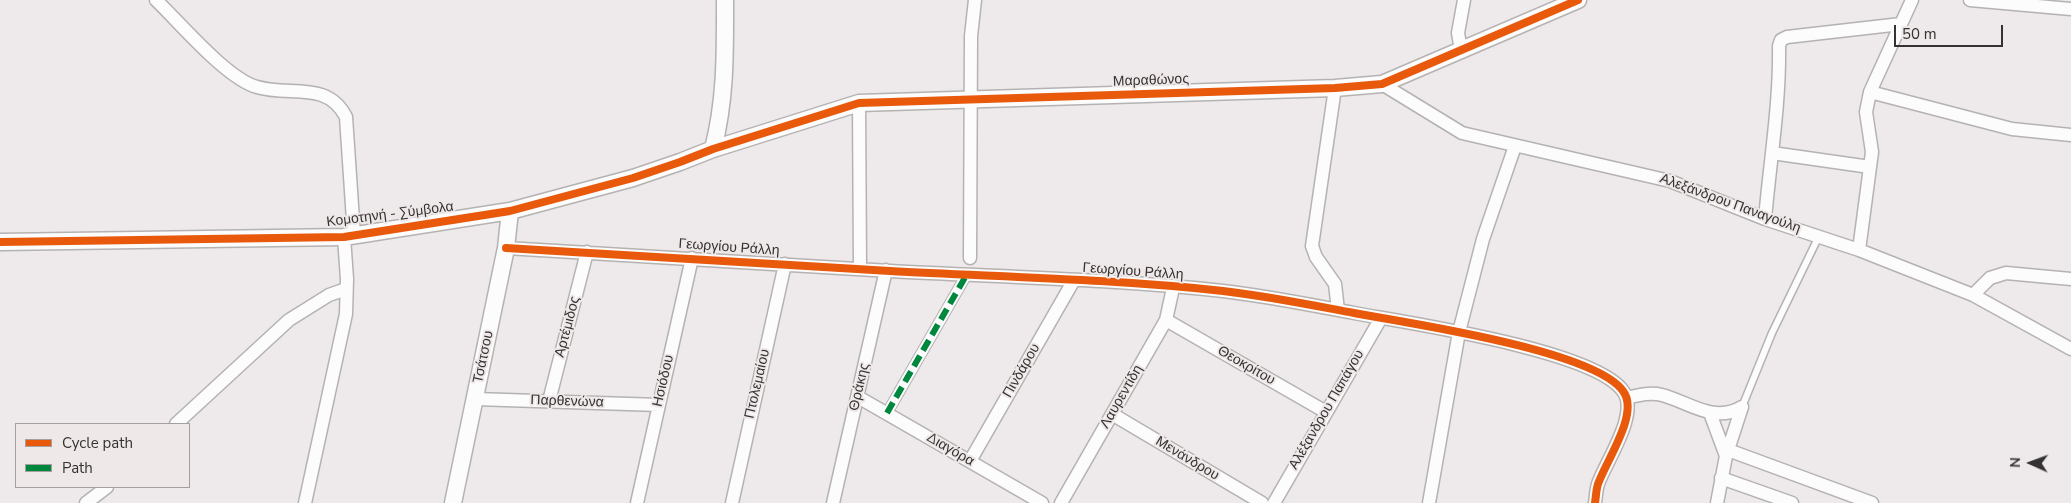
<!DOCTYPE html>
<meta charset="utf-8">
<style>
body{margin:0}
#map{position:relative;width:2071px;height:503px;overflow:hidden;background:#eee9ea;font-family:"Nunito Sans",sans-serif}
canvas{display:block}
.legend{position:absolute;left:15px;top:423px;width:175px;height:65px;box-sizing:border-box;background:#efe8e9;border:1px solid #a49fa0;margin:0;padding:6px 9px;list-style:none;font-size:15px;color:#343232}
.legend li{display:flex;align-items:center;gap:10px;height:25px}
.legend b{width:25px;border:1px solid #a49fa0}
.north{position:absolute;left:2006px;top:438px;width:50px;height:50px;-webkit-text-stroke:4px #efe8e9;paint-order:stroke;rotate:272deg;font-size:14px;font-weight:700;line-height:20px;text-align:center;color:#343232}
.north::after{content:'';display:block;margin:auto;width:18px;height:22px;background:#343232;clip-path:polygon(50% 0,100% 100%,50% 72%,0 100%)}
.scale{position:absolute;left:1894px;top:25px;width:109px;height:22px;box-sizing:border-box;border:2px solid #343232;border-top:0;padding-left:6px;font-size:15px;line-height:18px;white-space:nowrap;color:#343232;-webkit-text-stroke:4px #efe8e9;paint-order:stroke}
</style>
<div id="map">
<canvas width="2071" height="503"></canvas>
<ul class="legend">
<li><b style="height:6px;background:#e8590c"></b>Cycle path</li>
<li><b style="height:6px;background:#00873e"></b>Path</li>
</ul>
<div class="north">N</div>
<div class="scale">50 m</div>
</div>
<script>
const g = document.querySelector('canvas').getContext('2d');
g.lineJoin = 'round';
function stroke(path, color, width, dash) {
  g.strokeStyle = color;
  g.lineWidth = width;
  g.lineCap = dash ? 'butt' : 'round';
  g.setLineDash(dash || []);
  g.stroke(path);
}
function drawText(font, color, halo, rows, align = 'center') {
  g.font = font + ' "Nunito Sans",sans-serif';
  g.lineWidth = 4;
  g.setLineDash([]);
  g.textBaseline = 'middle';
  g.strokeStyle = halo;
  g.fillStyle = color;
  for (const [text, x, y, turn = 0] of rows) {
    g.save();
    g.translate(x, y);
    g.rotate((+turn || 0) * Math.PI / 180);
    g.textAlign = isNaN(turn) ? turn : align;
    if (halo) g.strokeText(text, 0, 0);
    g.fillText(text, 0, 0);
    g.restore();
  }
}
const service = new Path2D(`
 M1742 407 1772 333 1819 236`);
const pedestrian = new Path2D(`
 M887 413 967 274`);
const minor = new Path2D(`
 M156 0C180 23 227 79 257 87 290 97 327 80 346 117L354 235
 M1970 0 2071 9
 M1461 50 1458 33 1464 0
 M1382 84 1462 133 1670 181 1765 219 1859 250 1973 295 2071 349
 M1335 88 1312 246 1316 257 1335 284 1338 310
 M1870 92 2012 129 2071 135
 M859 103 860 268
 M1772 153 1870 167
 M1765 219C1770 161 1780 104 1779 46L1781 40 1787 37 1901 24
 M506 248C634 255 762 264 890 271 1001 277 1113 279 1223 291 1267 296 1311 305 1354 313 1408 323 1594 350 1623 391 1640 413 1606 461 1598 484 1596 490 1596 497 1595 503
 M1859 250 1872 152 1866 112 1870 92 1912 0
 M970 258 971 36 975 0
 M1973 295 1990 278 2006 273 2071 279
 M1166 320 1326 412
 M858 397 1042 503
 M1627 398C1639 395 1650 392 1662 395 1689 402 1714 424 1742 407
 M475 399 659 405
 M549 401 587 252
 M1710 413 1726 456
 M1112 414 1262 503
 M176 424 289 320 329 295 346 289
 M1728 450 1872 503
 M970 461 1074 280
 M1721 478 1792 503
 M86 503 107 487
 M305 503 346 314 347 279 344 237
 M637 503 692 258
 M732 503 785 264
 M833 503 886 270
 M1061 503 1166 320 1173 288
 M1274 503 1381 318
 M1429 503 1459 332 1483 239 1515 146
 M1717 503 1726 456 1742 407`);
const tertiary = new Path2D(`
 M713 149C726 98 725 52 725 0
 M0 242 344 237 510 211 633 178 680 162 713 149 859 103 1335 88 1382 84 1578 0
 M453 503 506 248 510 211`);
stroke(service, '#b5b2b2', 9);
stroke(pedestrian, '#b5b2b2', 12);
stroke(minor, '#b5b2b2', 15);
stroke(tertiary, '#b5b2b2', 19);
stroke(service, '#fcfcfc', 6);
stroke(pedestrian, '#fcfcfc', 10);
stroke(minor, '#fcfcfc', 12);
stroke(tertiary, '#fcfcfc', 16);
stroke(new Path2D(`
 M887 413 967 274`), '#00873e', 6, [12, 6]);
stroke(new Path2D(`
 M0 242 344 237 510 211 633 178 680 162 713 149 859 103 1335 88 1382 84 1578 0
 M506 248C634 255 762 264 890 271 1001 277 1113 279 1223 291 1267 296 1311 305 1354 313 1408 323 1594 350 1623 391 1640 413 1606 461 1598 484 1596 490 1596 497 1595 503`), '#e8590c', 8);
drawText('14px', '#343232', '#efe8e9', [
 ["Μαραθώνος",1151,81,-2],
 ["Αλεξάνδρου Παναγούλη",1730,204,20],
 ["Κομοτηνή - Σύμβολα",390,215,-7],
 ["Γεωργίου Ράλλη",729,248,4],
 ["Γεωργίου Ράλλη",1133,272,4],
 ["Αρτέμιδος",568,327,-75],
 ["Τσάτσου",484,357,-78],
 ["Θεοκρίτου",1246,366,30],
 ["Πινδάρου",1022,371,-60],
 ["Ησιόδου",664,381,-77],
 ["Πτολεμαίου",758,384,-77],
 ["Θράκης",860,387,-77],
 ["Λαυρεντίδη",1122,397,-60],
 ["Παρθενώνα",567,402,2],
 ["Αλέξανδρου Παπάγου",1327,410,-60],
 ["Διαγόρα",950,450,30],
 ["Μενάνδρου",1187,459,31]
]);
</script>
